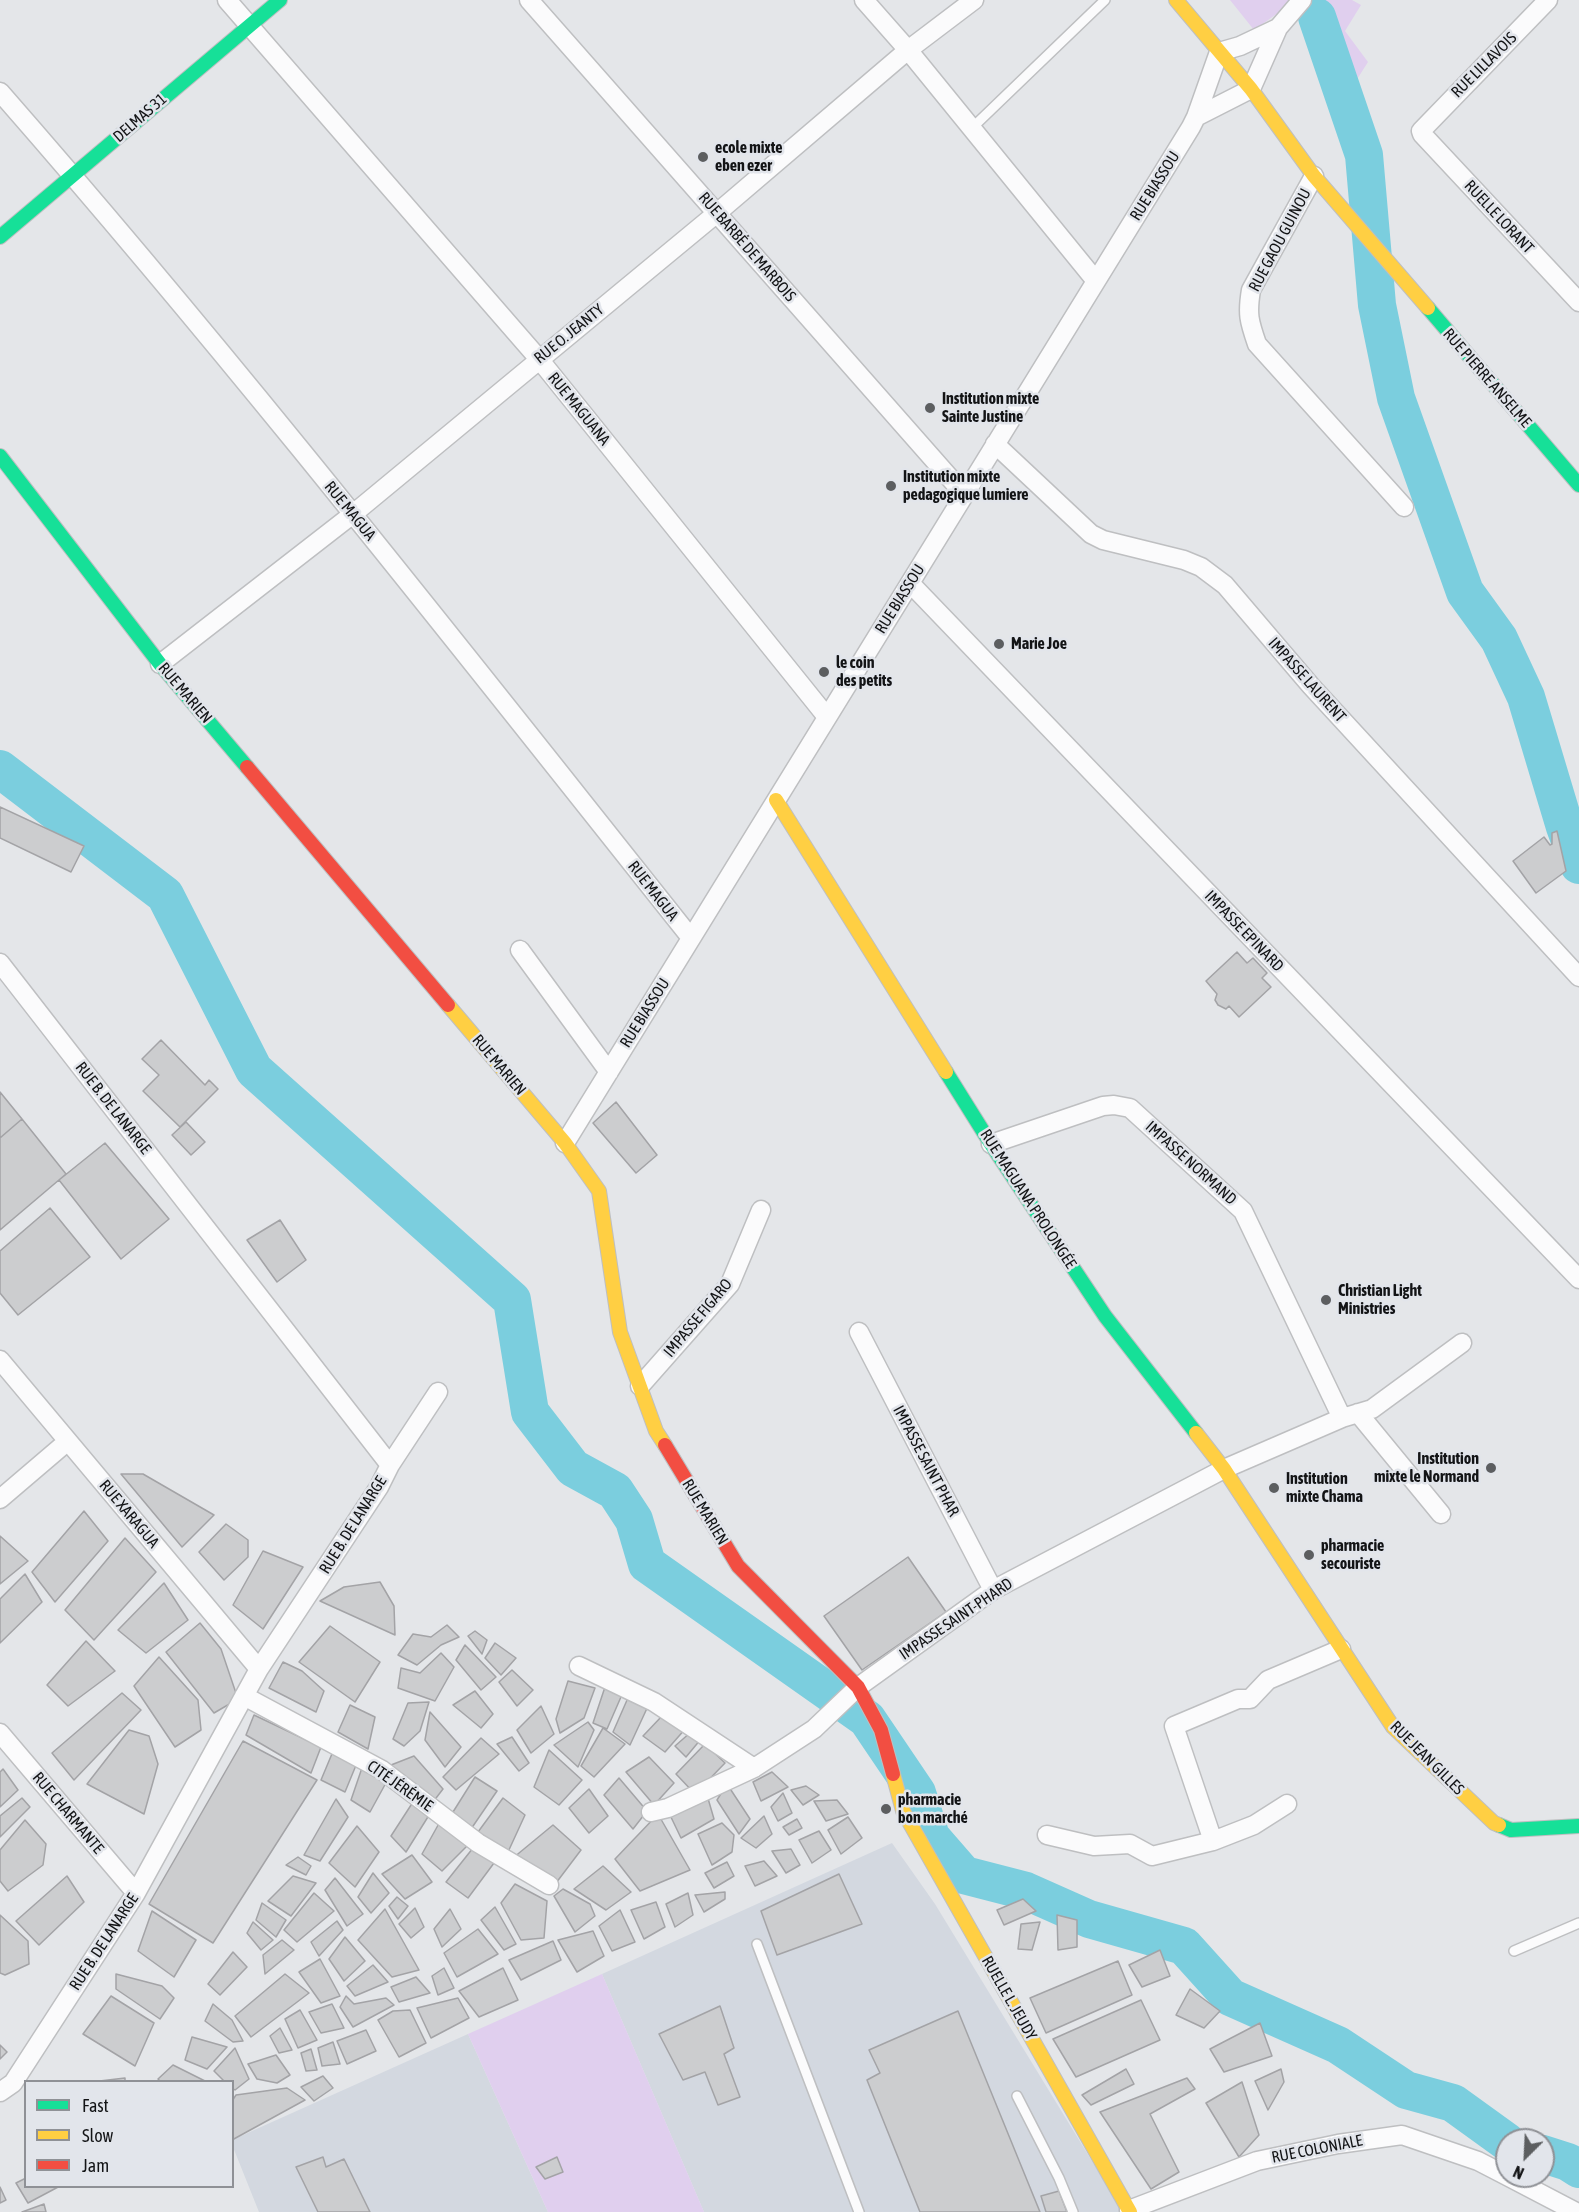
<!DOCTYPE html>
<meta charset="utf-8">
<style>
body{margin:0}
#map{position:relative;width:1579px;height:2212px;overflow:hidden;background:#e4e6e9;font-family:"Asap Condensed",sans-serif}
canvas{display:block}
.legend{position:absolute;left:24px;top:2080px;width:210px;height:108px;box-sizing:border-box;background:#e2e5eb;border:2px solid #8f9196;margin:0;padding:8px 10px;list-style:none;font-size:18px;color:#131416}
.legend li{display:flex;align-items:center;gap:12px;height:30px}
.legend b{width:30px;border:2px solid #8f9196}
.north{position:absolute;left:1495px;top:2128px;width:60px;height:60px;box-sizing:border-box;background:#e2e5eb;border:2px solid #8f9196;border-radius:50%;rotate:204deg;font-size:16px;font-weight:700;line-height:24px;text-align:center;color:#131416}
.north::after{content:'';display:block;margin:auto;width:21px;height:27px;background:#5c5e60;clip-path:polygon(50% 0,100% 100%,50% 72%,0 100%)}
</style>
<div id="map">
<canvas width="1579" height="2212"></canvas>
<ul class="legend">
<li><b style="height:8px;background:#16e098"></b>Fast</li>
<li><b style="height:8px;background:#ffcf43"></b>Slow</li>
<li><b style="height:8px;background:#f24e42"></b>Jam</li>
</ul>
<div class="north">N</div>
</div>
<script>
const g = document.querySelector('canvas').getContext('2d');
g.lineJoin = 'round';
function fill(path, color) {
  g.fillStyle = color;
  g.fill(path, 'evenodd');
}
function stroke(path, color, width, dash) {
  g.strokeStyle = color;
  g.lineWidth = width;
  g.lineCap = dash ? 'butt' : 'round';
  g.setLineDash(dash || []);
  g.stroke(path);
}
function drawText(font, color, halo, rows, align = 'center') {
  g.font = font + ' "Asap Condensed",sans-serif';
  g.lineWidth = 5;
  g.setLineDash([]);
  g.textBaseline = 'middle';
  g.strokeStyle = halo;
  g.fillStyle = color;
  for (const [text, x, y, turn = 0] of rows) {
    g.save();
    g.translate(x, y);
    g.rotate((+turn || 0) * Math.PI / 180);
    g.textAlign = isNaN(turn) ? turn : align;
    if (halo) g.strokeText(text, 0, 0);
    g.fillText(text, 0, 0);
    g.restore();
  }
}
fill(new Path2D(`
 M892 1843 935 1904 1123 2212H704L602 1974Z
 M468 2034 548 2212H259L233 2147 232 2140Z`), '#d3d8e0');
fill(new Path2D(`
 M1230 0H1352L1361 5 1345 31 1368 62 1354 84 1292 3 1254 30Z
 M602 1974 704 2212H548L468 2034Z`), '#e0cfee');
stroke(new Path2D(`
 M1317 17 1364 155 1377 305 1396 398 1465 592 1499 639 1526 697 1565 827 1579 865
 M0 769 165 895 254 1070 512 1300 530 1412 573 1468 615 1491 634 1520 647 1564 867 1719 917 1793 931 1837 964 1875 1026 1891 1089 1919 1184 1946 1230 1997 1338 2045 1406 2090 1453 2103 1507 2142
 M1543 2154 1568 2162 1579 2169`), '#7bcede', 38);
const building = new Path2D(`
 M0 807 84 846 71 872 0 838Z
 M1557 831 1566 871 1536 893 1513 861 1544 837 1550 845 1552 844V833Z
 M1237 952 1247 963 1253 958 1267 973 1262 978 1271 987 1239 1017 1229 1006 1226 1009 1218 1005 1215 1000 1217 994 1206 981Z
 M161 1040 205 1085 209 1080 218 1089 180 1127 143 1091 159 1075 142 1059Z
 M0 1092 22 1119 0 1138Z
 M616 1102 657 1155 636 1173 593 1123Z
 M22 1119 66 1174 0 1230V1138Z
 M186 1122 205 1142 191 1155 172 1135Z
 M105 1143 169 1219 121 1259 59 1180Z
 M50 1208 90 1257 18 1315 0 1293V1251Z
 M280 1220 306 1260 277 1282 247 1240Z
 M121 1474H143L214 1515 182 1547Z
 M84 1511 108 1541 55 1602 32 1572Z
 M226 1524 248 1540V1557L224 1580 199 1552Z
 M0 1536 28 1561 0 1584Z
 M125 1538 156 1572 94 1640 65 1610Z
 M263 1551 303 1567 263 1629 233 1605Z
 M908 1557 946 1612 862 1670 824 1616Z
 M25 1574 42 1602 0 1643V1599Z
 M380 1582 394 1606 395 1635 320 1601 344 1587Z
 M164 1583 188 1620 146 1653 118 1630Z
 M200 1623 221 1649 238 1699 214 1713 166 1652Z
 M447 1625 459 1637 441 1645 417 1665 398 1655 413 1634 431 1637Z
 M330 1626 380 1662 355 1702 299 1662Z
 M475 1631 487 1640 482 1654 468 1636Z
 M86 1641 115 1671 68 1706 47 1685Z
 M495 1643 516 1658 501 1675 485 1658Z
 M465 1645 496 1677 481 1690 456 1660Z
 M441 1653 454 1667 435 1701 398 1688 401 1668 420 1673Z
 M159 1657 198 1700 201 1730 175 1747 134 1686Z
 M283 1662 302 1671 324 1691 316 1712 269 1688Z
 M512 1670 533 1690 517 1706 499 1682Z
 M568 1681 595 1688 584 1718 560 1733 556 1719Z
 M606 1684 624 1690 607 1729 593 1723Z
 M475 1691 493 1714 481 1728 453 1705Z
 M631 1691 649 1704 630 1745 613 1732Z
 M122 1693 141 1710 74 1780 52 1753Z
 M429 1702 420 1731 404 1746 393 1739 408 1703Z
 M350 1705 375 1717 368 1749 338 1732Z
 M541 1706 554 1734 531 1753 517 1730Z
 M430 1712 461 1747 445 1767 425 1740Z
 M254 1715 321 1747 311 1773 246 1735Z
 M662 1716 686 1728 665 1752 643 1736Z
 M588 1722 594 1730 578 1767 554 1745Z
 M603 1728 625 1744 594 1777 581 1766Z
 M129 1730 149 1736 158 1764 144 1814 87 1784Z
 M691 1732 701 1739 686 1757 675 1746Z
 M512 1737 529 1763 519 1771 497 1744Z
 M481 1738 499 1754 456 1790 443 1777Z
 M243 1741 317 1780 213 1943 149 1904Z
 M705 1744 725 1763 695 1794 676 1774Z
 M334 1749 359 1758 345 1792 321 1780Z
 M549 1750 582 1780 559 1805 534 1787Z
 M414 1756 443 1789 433 1802 391 1765Z
 M649 1757 674 1783 654 1805 626 1772Z
 M364 1762 387 1781 370 1812 351 1800Z
 M3 1769 18 1790 0 1807V1772Z
 M772 1772 788 1787 761 1801 753 1782Z
 M475 1777 497 1791 471 1829 453 1812Z
 M619 1778 647 1811 633 1829 604 1795Z
 M727 1784 750 1819 739 1834 717 1800Z
 M806 1786 819 1795 803 1805 791 1790Z
 M589 1789 608 1816 589 1833 569 1808Z
 M783 1793 792 1813 778 1821 771 1807Z
 M707 1795 714 1819 681 1838 669 1813Z
 M22 1798 30 1807 0 1837V1816Z
 M503 1798 525 1815 508 1852 478 1832Z
 M336 1799 348 1817 320 1861 304 1855Z
 M837 1800 848 1814 826 1821 814 1801Z
 M413 1802 431 1812 406 1852 391 1836Z
 M658 1814 690 1870 640 1891 615 1859Z
 M764 1816 772 1834 756 1848 741 1838Z
 M848 1817 862 1838 841 1854 828 1830Z
 M442 1818 467 1846 442 1871 422 1854Z
 M797 1819 802 1828 789 1835 783 1827Z
 M25 1820 46 1844 43 1865 8 1891 0 1881V1850Z
 M722 1823 734 1835 732 1852 712 1865 698 1834Z
 M553 1825 581 1850 556 1883 513 1858Z
 M357 1826 379 1852 355 1887 329 1863Z
 M819 1831 831 1850 812 1863 799 1840Z
 M473 1848 494 1863 468 1898 446 1882Z
 M791 1849 800 1865 786 1873 772 1851Z
 M412 1855 432 1882 405 1899 382 1874Z
 M298 1857 311 1866 306 1875 286 1865Z
 M764 1861 777 1876 755 1886 745 1866Z
 M727 1862 734 1876 714 1888 705 1873Z
 M603 1866 631 1892 606 1910 574 1889Z
 M373 1873 389 1893 371 1913 358 1897Z
 M839 1874 862 1924 777 1955 761 1911Z
 M67 1876 84 1902 39 1945 16 1921Z
 M293 1876 316 1883 291 1916 268 1901Z
 M335 1878 363 1914 347 1926 325 1890Z
 M515 1884 547 1901 544 1938 521 1940 501 1903Z
 M563 1889 590 1904 595 1916 575 1932 554 1896Z
 M725 1892V1899L704 1912 695 1895Z
 M314 1893 334 1911 297 1942 284 1930Z
 M688 1893 693 1915 675 1927 666 1904Z
 M397 1897 408 1906 398 1919 389 1906Z
 M1023 1899 1036 1911 1004 1925 997 1910Z
 M656 1902 665 1927 644 1939 631 1910Z
 M262 1903 286 1920 276 1937 256 1920Z
 M495 1907 516 1944 504 1950 481 1920Z
 M415 1908 424 1927 411 1938 399 1924Z
 M385 1909 419 1970 392 1977 358 1940Z
 M450 1909 461 1929 442 1947 434 1929Z
 M620 1910 635 1942 612 1951 599 1926Z
 M152 1911 196 1940 174 1977 138 1951Z
 M0 1915 28 1941 29 1964 5 1975 0 1973Z
 M1057 1915 1077 1920V1947L1058 1950Z
 M337 1921 343 1930 319 1956 311 1942Z
 M253 1922 273 1940 261 1950 247 1933Z
 M1040 1922 1032 1950 1018 1949 1021 1924Z
 M478 1929 498 1954 457 1977 444 1953Z
 M593 1931 604 1956 577 1972 558 1940Z
 M345 1937 365 1961 344 1981 329 1959Z
 M282 1940 294 1950 265 1974 263 1955Z
 M553 1941 561 1960 521 1980 509 1960Z
 M1160 1950 1170 1976 1142 1987 1129 1965Z
 M233 1952 247 1967 220 1995 208 1984Z
 M320 1959 340 1996 321 2003 299 1972Z
 M1118 1961 1132 1995 1046 2033 1030 1998Z
 M373 1965 388 1982 355 1996 347 1986Z
 M444 1968 454 1988 438 1995 432 1976Z
 M503 1968 518 2000 479 2017 459 1991Z
 M116 1974 162 1986 174 1998 160 2019 116 1989Z
 M285 1974 309 1993 251 2037 235 2016Z
 M416 1977 430 1993 399 2002 391 1987Z
 M1190 1989 1220 2011 1204 2028 1176 2015Z
 M111 1996 154 2023 135 2066 83 2034Z
 M346 1996 354 2004 386 1998 394 2005 353 2027 340 2007Z
 M458 1998 469 2018 431 2038 417 2008Z
 M1141 2000 1160 2040 1076 2077 1053 2039Z
 M213 2004 232 2020 243 2041 233 2042 205 2021Z
 M332 2004 344 2028 321 2033 309 2012Z
 M720 2006 734 2048 724 2054 740 2097 718 2105 705 2072 683 2080 659 2034Z
 M300 2010 317 2040 298 2048 285 2019Z
 M410 2010 426 2043 399 2057 378 2020 393 2011Z
 M958 2011 1040 2212H920L867 2080 880 2073 869 2050Z
 M1260 2023 1272 2056 1224 2072 1210 2049Z
 M280 2028 292 2050 279 2053 270 2036Z
 M366 2030 376 2051 347 2064 337 2041Z
 M192 2037 227 2047 207 2069 185 2060Z
 M333 2042 340 2064 322 2066 318 2048Z
 M0 2045 7 2052 0 2059Z
 M235 2048 249 2079 235 2090 232 2088V2082H225L214 2071Z
 M311 2049 317 2070 306 2071 301 2053Z
 M276 2055 290 2075 277 2083 257 2079 248 2064Z
 M173 2065 207 2082H161L158 2079Z
 M1126 2069 1134 2084 1091 2105 1082 2095Z
 M1281 2069 1284 2082 1268 2110 1255 2081Z
 M323 2076 333 2088 314 2101 301 2087Z
 M125 2078V2082H91Z
 M1187 2078 1195 2089 1150 2114 1179 2172 1151 2189 1100 2112Z
 M1242 2082 1259 2135 1239 2157 1206 2103Z
 M287 2088 305 2100 232 2140V2101L236 2095Z
 M323 2157 326 2167 344 2159 370 2212H318L296 2167Z
 M557 2157 563 2172 545 2179 536 2167Z
 M26 2178V2186H60L28 2203 16 2183Z
 M0 2187 6 2200 0 2203Z
 M1059 2191 1067 2212H1046L1041 2196Z
 M44 2204 46 2212H22Z`);
fill(building, '#cccdcf');
stroke(building, '#a3a3a6', 1.5);
const lane = new Path2D(`
 M972 128 1105 0
 M757 1944 859 2212
 M1514 1951 1579 1923
 M1017 2096 1059 2178 1073 2212`);
const street = new Path2D(`
 M227 0 539 359 827 717
 M529 0 964 494
 M864 0 908 50 1096 281
 M1548 0 1421 131 1422 134 1579 302
 M0 92C240 366 464 653 691 938
 M1196 117 1251 89 1278 28 1302 0
 M1314 176 1251 290C1247 314 1249 321 1257 344L1404 507
 M995 444 1091 534 1103 540 1184 560 1201 567 1225 585 1311 686 1579 977
 M910 583 1579 1279
 M160 664 353 514 717 213 908 50 974 0
 M520 950 609 1072
 M0 963 390 1465
 M565 1143 1191 127 1196 117 1219 52 1240 46 1278 28
 M991 1144 1103 1106 1114 1105 1130 1108 1243 1211 1342 1418
 M859 1332 993 1590
 M0 1360 259 1669
 M640 1386 730 1284 761 1210
 M1358 1413 1441 1514
 M0 1499 68 1441
 M579 1666 654 1702 754 1768
 M244 1696 382 1770 478 1843 549 1885
 M0 1733 136 1893
 M651 1812 668 1808 754 1768 814 1729 858 1687 993 1590 1224 1469 1342 1418 1372 1409 1462 1343
 M1047 1835 1094 1846 1130 1844 1152 1856 1213 1841 1174 1726 1238 1699H1250L1268 1680 1341 1649
 M1213 1841 1254 1825 1287 1804
 M0 2092 13 2083 136 1893 259 1669 379 1487 390 1465 438 1392
 M1507 2176 1576 2212
 M1129 2210 1257 2161 1338 2144 1402 2135 1478 2161 1507 2176`);
const fast = new Path2D(`
 M0 237 280 0
 M1428 308 1579 485
 M0 456 160 664 247 767
 M946 1072 991 1144 1105 1316 1196 1433
 M1499 1825 1511 1830 1579 1826`);
const slow = new Path2D(`
 M1176 0 1251 89 1314 176 1428 308
 M776 800 946 1072
 M448 1005 565 1143 599 1191 620 1332 656 1431 665 1445
 M1196 1433 1224 1469 1393 1727 1494 1823 1499 1825
 M893 1774 903 1811 1130 2212`);
const jam = new Path2D(`
 M247 767 448 1005
 M665 1445 738 1566 858 1687 881 1730 893 1774`);
stroke(lane, '#bebfc1', 12);
stroke(street, '#bebfc1', 21);
stroke(fast, '#bebfc1', 16);
stroke(slow, '#bebfc1', 16);
stroke(jam, '#bebfc1', 16);
stroke(lane, '#fbfbfc', 9);
stroke(street, '#fbfbfc', 18);
stroke(fast, '#16e098', 14);
stroke(slow, '#ffcf43', 14);
stroke(jam, '#f24e42', 14);
for (const [x, y, r, color] of [
 [703,157,6,"#5c5e60"],
 [930,408,6,"#5c5e60"],
 [891,486,6,"#5c5e60"],
 [999,644,6,"#5c5e60"],
 [824,672,6,"#5c5e60"],
 [1326,1300,6,"#5c5e60"],
 [1491,1468,6,"#5c5e60"],
 [1274,1488,6,"#5c5e60"],
 [1309,1555,6,"#5c5e60"],
 [886,1809,6,"#5c5e60"]
]) {
  const dot = new Path2D();
  dot.arc(x, y, r, 0, 2 * Math.PI);
  g.fillStyle = color;
  g.fill(dot);
  stroke(dot, '#e2e5eb', 2);
}
drawText('16px', '#131416', '#e2e5eb', [
 ["RUE LILLAVOIS",1484,65,-45],
 ["DELMAS 31",140,118,-41],
 ["RUE BIASSOU",1155,186,-58],
 ["RUELLE LORANT",1499,217,47],
 ["RUE GAOU GUINOU",1280,240,-62],
 ["RUE BARBÉ DE MARBOIS",747,247,49],
 ["RUE O. JEANTY",569,334,-39],
 ["RUE PIERRE ANSELME",1487,378,49],
 ["RUE MAGUANA",579,409,51],
 ["RUE MAGUA",350,511,51],
 ["RUE BIASSOU",900,599,-58],
 ["IMPASSE LAURENT",1307,680,48],
 ["RUE MARIEN",185,693,50],
 ["RUE MAGUA",653,891,52],
 ["IMPASSE EPINARD",1244,931,46],
 ["RUE BIASSOU",645,1013,-58],
 ["RUE MARIEN",499,1065,50],
 ["RUE B. DE LANARGE",113,1108,52],
 ["IMPASSE NORMAND",1191,1163,42],
 ["RUE MAGUANA PROLONGÉE",1028,1199,57],
 ["IMPASSE FIGARO",698,1318,-50],
 ["IMPASSE SAINT PHAR",926,1461,62],
 ["RUE MARIEN",705,1512,59],
 ["RUE XARAGUA",129,1514,50],
 ["RUE B. DE LANARGE",353,1525,-58],
 ["IMPASSE SAINT-PHARD",956,1619,-34],
 ["RUE JEAN GILLES",1427,1758,45],
 ["CITÉ JÉRÉMIE",400,1786,35],
 ["RUE CHARMANTE",68,1813,50],
 ["RUE B. DE LANARGE",104,1942,-57],
 ["RUELLE L. JEUDY",1009,1998,60],
 ["RUE COLONIALE",1317,2149,-11]
]);
drawText('bold 16px', '#131416', '#e2e5eb', [
 ["ecole mixte",715,148],
 ["eben ezer",715,166],
 ["Institution mixte",942,399],
 ["Sainte Justine",942,417],
 ["Institution mixte",903,477],
 ["pedagogique lumiere",903,495],
 ["Marie Joe",1011,644],
 ["le coin",836,663],
 ["des petits",836,681],
 ["Christian Light",1338,1291],
 ["Ministries",1338,1309],
 ["Institution",1479,1459,"right"],
 ["mixte le Normand",1479,1477,"right"],
 ["Institution",1286,1479],
 ["mixte Chama",1286,1497],
 ["pharmacie",1321,1546],
 ["secouriste",1321,1564],
 ["pharmacie",898,1800],
 ["bon marché",898,1818]
], 'left');
</script>
